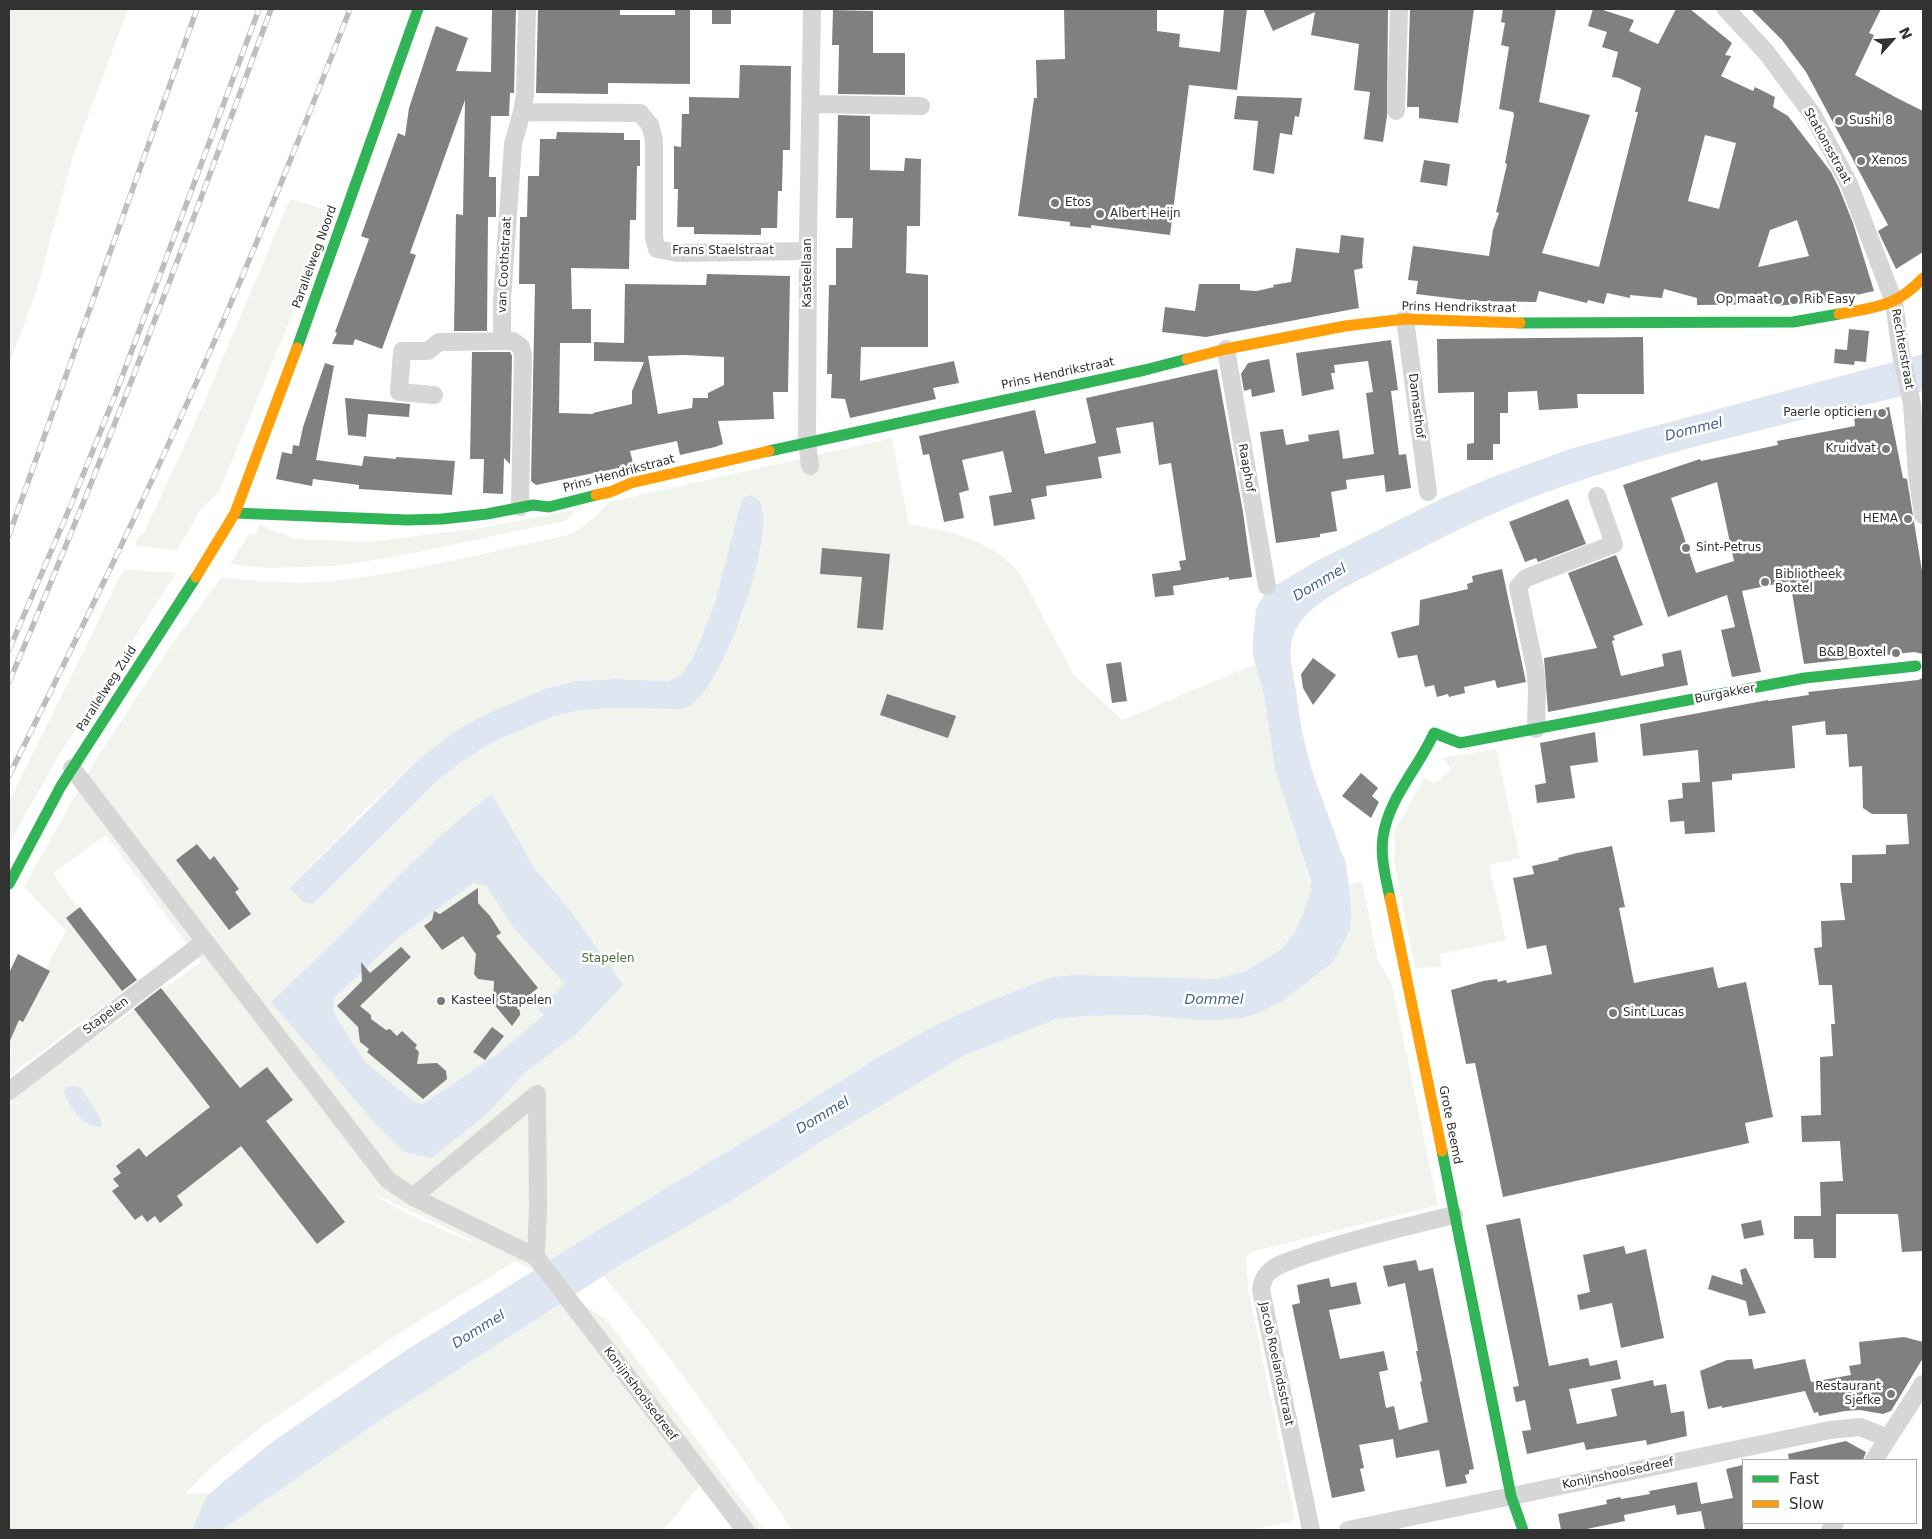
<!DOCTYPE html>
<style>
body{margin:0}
#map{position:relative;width:1932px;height:1539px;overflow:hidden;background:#fff;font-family:"DejaVu Sans",sans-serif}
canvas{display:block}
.frame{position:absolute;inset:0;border:10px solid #323232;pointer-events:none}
.legend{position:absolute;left:1742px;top:1459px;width:175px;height:65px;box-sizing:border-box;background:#fff;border:1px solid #adadad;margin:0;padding:6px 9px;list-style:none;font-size:15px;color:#323232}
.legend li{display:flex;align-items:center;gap:10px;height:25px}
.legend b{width:25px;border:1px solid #adadad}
.north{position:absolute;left:1867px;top:15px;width:50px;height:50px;-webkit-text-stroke:4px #fff;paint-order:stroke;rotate:64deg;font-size:14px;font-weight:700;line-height:20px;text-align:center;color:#323232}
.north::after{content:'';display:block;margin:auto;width:18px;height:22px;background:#323232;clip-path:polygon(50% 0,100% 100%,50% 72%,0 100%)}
</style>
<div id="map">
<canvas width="1932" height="1539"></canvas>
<div class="frame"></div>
<ul class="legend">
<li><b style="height:6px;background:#30b455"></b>Fast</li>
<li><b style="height:6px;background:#ff9f0a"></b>Slow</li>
</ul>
<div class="north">N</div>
</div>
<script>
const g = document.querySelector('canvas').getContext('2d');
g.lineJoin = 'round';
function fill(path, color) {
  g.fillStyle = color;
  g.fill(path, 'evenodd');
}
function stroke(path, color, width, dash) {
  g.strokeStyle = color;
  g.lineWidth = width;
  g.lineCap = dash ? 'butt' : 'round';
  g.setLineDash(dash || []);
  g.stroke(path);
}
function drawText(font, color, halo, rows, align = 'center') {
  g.font = font + ' "DejaVu Sans",sans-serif';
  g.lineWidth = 5;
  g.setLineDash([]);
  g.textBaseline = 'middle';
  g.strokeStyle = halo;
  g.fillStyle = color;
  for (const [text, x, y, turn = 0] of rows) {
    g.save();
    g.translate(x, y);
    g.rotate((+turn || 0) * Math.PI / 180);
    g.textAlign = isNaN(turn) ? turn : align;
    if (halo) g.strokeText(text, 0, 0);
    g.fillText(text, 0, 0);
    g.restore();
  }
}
fill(new Path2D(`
 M9 9H128L73 156 36 292 9 365Z
 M290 199 327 210 330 206 336 208 219 492 201 509 177 550 135 546 137 538 144 533 204 403Z
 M892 438 909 524C951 532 996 540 1022 577L1073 674 1122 720 1255 664 1264 694 1288 807 1312 889 1303 917 1295 932 1282 949 1246 971 1216 979 1052 977 984 1003 938 1024 653 1196 535 1271 515 1261 398 1334 264 1425 212 1466 185 1494 210 1493 206 1497 192 1530H9V1099L201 962 106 835 53 873 78 909 69 918 125 990 9 1076V1055L12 1052 9 1045V1036L66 931 24 887 93 764 172 644 221 578C259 581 297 585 335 581 413 572 492 551 568 535 586 527 596 516 609 502ZM741 502 755 570 743 612 716 672 695 702 680 709 615 708 581 710 554 716 497 740 470 756 438 780 316 901 311 904 290 888 365 810 419 759 454 732 484 715 545 689 577 681 615 679 668 681 681 675 694 656 715 603ZM80 1088 100 1117 102 1124 100 1127C86 1128 72 1110 66 1098ZM375 1194 473 1241 474 1242C456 1236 384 1205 375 1194Z
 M574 510 572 515 565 521 389 558 334 566 268 568 230 564 250 533 256 535 259 525 296 539 369 542 487 527Z
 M124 569 176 573 56 760 9 844V802Z
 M1496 749 1520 858 1489 865 1506 940 1440 954 1442 967 1415 968 1394 860 1395 830 1424 778 1434 784 1451 769 1442 758Z
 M1362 881 1378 960 1392 985 1438 1205 1254 1251 1246 1256 1248 1287 1295 1519 1288 1522 1252 1530H793C731 1444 673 1356 603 1276L739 1196 819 1143 907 1089 963 1056 1005 1038 1056 1019 1086 1016 1142 1015 1208 1021 1242 1018 1256 1014 1283 1001 1333 962 1350 896 1349 885Z
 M571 1297 606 1319 764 1530H745L706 1477 664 1530H222L388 1415Z`), '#f0f4ed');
fill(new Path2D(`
 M1923 354V391C1796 422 1667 449 1544 493 1490 513 1437 540 1386 566 1357 582 1310 600 1295 631 1287 648 1292 667 1295 685 1298 704 1300 724 1305 744 1313 781 1330 816 1341 852L1345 859 1349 885 1351 913 1350 929 1333 962 1283 1001 1256 1014 1242 1018 1208 1021 1142 1015 1086 1016 1056 1019 963 1056 819 1143 739 1196 619 1266 388 1415 222 1530H192L206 1497 224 1481 275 1440 408 1349 653 1196 781 1119 877 1058 938 1024 984 1003 1052 977 1074 975 1216 979 1246 971 1282 949 1295 932 1302 917 1312 889 1310 887 1311 882 1275 768 1264 694 1253 656V637L1256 609 1263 596 1276 585 1315 562 1443 498 1490 478 1573 448Z
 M749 495C756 497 761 501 762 508 768 528 751 592 742 613 732 640 717 679 696 701 691 706 686 708 680 709L615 708 581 710 554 716 497 740 470 756 438 780 316 901 311 904 303 902 290 888 419 759 454 732 484 715 545 689 577 681 615 679 668 681 681 675 694 656 715 603 741 502 743 498Z
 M492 794 534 868 572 913 623 985 576 1034 524 1073 487 1114 431 1158 405 1152 375 1123 271 1002C303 972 335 941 366 909 406 868 446 828 492 794ZM473 883 486 885 513 927 565 984 538 1009 544 1015 500 1052 423 1104 414 1102 365 1062 334 1014 333 999 400 936Z
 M74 1086 80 1087 100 1117 102 1124 101 1127C83 1128 68 1106 64 1091L66 1087Z`), '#dee6f2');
fill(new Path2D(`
 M492 9H516L514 93H510L509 116H491L489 177H496V217H488L487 331H454L456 214 463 215 465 100 410 253 416 255 382 349 355 339 353 345 332 344 337 333 335 332 369 239 361 236 398 133 405 136 409 108 436 26 468 38 456 71 491 72Z
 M538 9H620V15H675V9L690 10V84L608 83V94L536 93Z
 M712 9H731V24H712Z
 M1064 9H1157V31L1180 34 1179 47 1220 52 1224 9H1247L1237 90 1189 85 1170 235 1091 225V228L1070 226V222L1018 216 1034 98H1037L1036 60 1065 59Z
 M1263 9H1388L1387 116 1383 142 1364 139 1370 92 1354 90 1359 44 1311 35 1315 12 1273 31Z
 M1410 9H1474L1458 123 1419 118V107H1407Z
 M1503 9H1556L1539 102 1590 115 1542 253 1599 267 1638 112H1635L1641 88 1619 78 1612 77 1618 52 1602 47 1607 32 1588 26 1593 9H1600L1634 20 1629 31 1658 44 1676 9H1690L1732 43 1725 55 1731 56 1721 76 1753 91 1755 87 1775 97 1773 107 1788 116 1831 172 1839 188 1853 223 1874 291 1835 300 1776 306V304L1697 305V298L1664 289 1662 298 1630 295V298L1607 293 1604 304 1588 300 1587 303 1539 291 1536 302 1474 301 1416 294 1418 281 1408 280 1413 246 1489 256 1493 230 1499 213 1496 212 1507 164 1505 163 1514 115 1513 112 1499 109 1509 47 1501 45 1505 23 1501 22ZM1705 135 1736 143 1719 209 1688 201ZM1797 220 1809 256 1758 267 1770 230Z
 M1751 9H1881L1869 33 1874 35 1855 75 1897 98 1923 111V252L1896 269 1878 231 1888 225 1806 72 1782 40Z
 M833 10 873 11V53H905V95L838 94 839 45H832Z
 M740 65 791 66 790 150H783L782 191H778L777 228H761V235L694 234V227H677L678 189H674V146L681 147 682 114H689V97L739 98Z
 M1237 96 1302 98 1299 117 1295 116 1292 135 1280 133 1274 174 1253 170 1258 121 1234 119Z
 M838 115 870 116V170L904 171 905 158 921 159 920 226H907L906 273 928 275V347H861L860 381 954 361 959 383 933 388 936 399 850 418 845 399 831 398 832 374H827L829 285H836V248H852L853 218H836Z
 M557 132 624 133V140H640V166H637L636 220H630L629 269 571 268 572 309H591V343H560L559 413 593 414V413L632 404V391L644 362 594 361V342L624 343 625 284 706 285 707 274 790 276 788 392H773L774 419 718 421 723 444 715 447 680 455 677 441 630 451 633 463 623 467 536 485 531 481 535 284H519L520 217H527L528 176H539L540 139H556ZM685 355 724 357V385L708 393V398H693L692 408 658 414 648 356Z
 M1424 160 1450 164 1447 186 1420 182Z
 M1341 235 1364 238 1362 262 1363 268 1354 270 1359 308 1206 337 1162 332 1165 307 1195 311 1199 284H1240V290L1257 291 1274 287 1273 285 1291 282 1296 248 1339 253Z
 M1849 329 1869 331 1866 362 1855 361 1854 365 1834 363 1835 349 1847 350Z
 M1643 337 1644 394H1577L1578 408 1539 410 1537 391 1508 392V413H1500V444H1493V460H1467V444L1474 443V392L1438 393 1437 339Z
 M1391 340 1398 390 1391 391 1399 455 1406 454 1411 488 1386 492 1384 475 1346 480 1347 489 1331 492 1337 531 1320 534V537L1276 543 1260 432 1283 429 1286 445 1309 441 1308 435 1339 430 1343 459 1374 454 1366 393 1373 392 1368 361 1334 365 1335 373H1331L1334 389 1302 396 1296 353Z
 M472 352H510L512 356 510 464 504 458 503 494 483 493 484 459H470Z
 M1269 359 1275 392 1252 397 1251 389 1244 391 1241 374 1248 363Z
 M325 363 334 366 316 460 362 466 364 456 396 459V457L455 461 452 495 359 489V485L313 479 312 486 276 479 282 452 292 454 293 445 299 446 303 427Z
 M1217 369 1243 512 1252 577 1229 580V577L1173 586 1174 595 1155 597 1152 574 1181 570 1179 561 1186 560 1171 463 1159 465 1153 422 1116 428 1121 453 1098 457 1102 478 1046 486 1047 496 1031 499 1035 519 994 526 989 496 1012 492 1003 451 962 460 969 490 959 493 964 518 944 522 929 454 923 455 919 436 1035 410 1045 454 1096 443 1086 398Z
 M345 398 410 404 409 417 368 414 366 437 348 435Z
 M1889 407 1903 478 1907 479 1923 577V654L1914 652 1804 664 1790 581 1742 591 1761 672 1732 677 1721 630 1735 627 1727 595 1668 617 1623 485 1700 459 1701 461 1778 445 1777 441 1855 426 1854 415ZM1717 482 1734 561 1696 573 1671 498Z
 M1568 499 1586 544 1538 562 1536 558 1525 562 1509 522Z
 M822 548 890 554 883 630 857 628 862 577 820 574Z
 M1616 555 1643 625 1613 636 1615 640 1612 641 1621 676 1664 666 1662 654 1681 650 1688 685 1548 712 1544 658 1597 648 1568 573Z
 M1502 569 1526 682 1497 688 1495 680 1464 687 1465 693 1449 697 1448 694 1437 697 1434 685 1425 687 1417 655 1398 658 1391 632 1419 625 1420 600 1468 589 1467 584 1473 582 1472 576Z
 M1313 658 1336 675 1313 705 1303 688 1301 674Z
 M1121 662 1127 701 1112 703 1106 664Z
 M1923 678V1251L1902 1252 1898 1214H1836V1258H1814L1813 1239H1794V1216H1821L1820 1182 1843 1181 1840 1141 1802 1142 1801 1116 1821 1115 1820 1057 1833 1056 1831 1024H1835L1832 985H1819L1814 948 1822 947 1821 921 1845 920 1840 883H1852V855L1886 854V845L1909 844 1907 814H1872L1863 808 1862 766 1849 767 1847 734 1826 735 1825 721 1792 726 1795 768 1732 774V780L1712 782 1715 832 1685 834 1684 821 1670 822 1668 800 1683 798 1682 783 1700 782 1698 750 1643 756 1640 724 1768 700V701L1809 695 1808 692 1918 680Z
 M887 694 956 716 948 738 880 715Z
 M1595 732 1598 762 1570 766 1575 798 1537 803 1535 785 1546 783 1540 743Z
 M1361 773 1378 788 1372 796 1379 802 1371 818 1342 796Z
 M197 844 210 860 214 856 239 889 235 892 251 914 229 930 176 860Z
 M1612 846 1625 907 1619 908 1634 983 1713 967 1718 988 1746 982 1773 1117 1745 1123 1749 1143 1503 1197 1475 1063 1466 1064 1451 990 1483 981 1497 979 1498 982 1506 980 1507 983 1552 974 1546 945 1527 949 1513 878 1534 874 1532 866 1559 860 1558 858 1577 853Z
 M478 888V903L490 916 501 933 496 936 538 988 519 1003 520 1015 512 1026 493 1003 494 981 478 979 474 974 476 954 463 936 442 950 424 926 432 920 434 911 440 914Z
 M80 907 137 980 122 991 66 918Z
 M401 947 411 957 360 1006 371 1015V1019L386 1030 390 1029 397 1036 402 1031 417 1045 415 1048 419 1052 417 1064 437 1063 446 1071 447 1079 423 1099 367 1052 369 1049 360 1042 358 1027 337 1006 362 981 361 962 370 973Z
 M18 954 50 971 23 1022 19 1020 9 1043V973Z
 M161 988 240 1088 267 1067 293 1100 266 1121 345 1222 317 1244 241 1146 177 1196 183 1205 160 1223 155 1216 147 1222 142 1215 135 1220 112 1191 119 1186 113 1179 121 1173 116 1166 139 1148 146 1157 210 1107 134 1009Z
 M492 1027 504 1036 485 1060 473 1052Z
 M1520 1218 1549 1366 1588 1358 1590 1366 1617 1360 1621 1379 1569 1389 1577 1424 1617 1416 1611 1389 1653 1380 1654 1386 1666 1384 1671 1413 1684 1411 1687 1436 1647 1445 1646 1440 1586 1450 1584 1442 1527 1454 1522 1431 1531 1430 1525 1400 1516 1402 1513 1387 1519 1386 1486 1225Z
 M1761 1220 1764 1235 1744 1239 1741 1224Z
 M1624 1246 1626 1254 1646 1249 1664 1338 1621 1348 1612 1303 1580 1310 1577 1295 1590 1292 1583 1255Z
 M1416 1260 1419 1271 1433 1268 1474 1469 1469 1470V1474L1465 1475 1467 1483 1446 1487 1439 1450 1396 1458 1393 1439 1359 1445 1364 1468 1360 1469 1365 1491 1332 1498 1292 1305 1300 1303 1297 1285 1329 1278 1331 1287 1356 1282 1361 1304 1329 1310 1340 1359 1384 1351 1388 1370 1379 1372 1386 1408 1394 1406 1399 1430 1428 1422 1420 1382 1422 1381 1416 1351H1418L1405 1283 1388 1287 1383 1266Z
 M1746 1268 1757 1292 1766 1313 1749 1316 1746 1301 1708 1289 1712 1275 1743 1285 1740 1270Z
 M1904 1337 1923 1342V1358L1891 1411 1883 1414 1860 1410 1845 1411 1819 1416 1818 1412 1814 1413 1805 1391 1722 1408V1406L1708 1409 1700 1371 1727 1360 1752 1359 1754 1369 1805 1359 1811 1382 1851 1375 1849 1366 1861 1364 1859 1342Z
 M1846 1441 1866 1452 1863 1460H1789L1788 1454Z
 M1743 1465V1530H1705L1701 1511 1677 1515 1675 1505 1624 1515 1625 1521 1582 1530H1561L1558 1514 1607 1504 1606 1500 1620 1497 1621 1499 1650 1494 1649 1491 1697 1482 1701 1504 1733 1498 1726 1469Z`), '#808080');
stroke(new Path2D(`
 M1726 9 1766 52 1813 115 1849 184 1894 302 1901 354 1912 404 1917 474 1923 515
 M811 104 921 106
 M1396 111 1399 9
 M522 112 640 113 650 125 654 140V238L657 249 677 253 808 251
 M1405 319 1428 492
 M502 341V300L513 144 522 112 525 95 527 9
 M1226 349 1267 586
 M434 395 399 392 402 351H428L439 342 513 341 521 347 523 355 520 507
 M810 466 807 442 808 239 812 9
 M1536 729 1537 689 1535 668 1518 587 1526 578 1614 544 1597 496
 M72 768 388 1180 413 1197 536 1257 745 1530
 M9 1091 204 942
 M413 1197 537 1094
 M536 1257 538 1208 537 1094
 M1874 1460 1923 1384
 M1311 1530 1261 1290C1262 1284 1263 1278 1268 1273 1277 1263 1294 1260 1306 1255 1354 1239 1404 1227 1454 1215
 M1348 1530 1830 1430 1860 1427 1888 1438
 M1830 1530 1835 1523`), '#d6d6d6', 18);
stroke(new Path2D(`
 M1520 323 1793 322 1839 314
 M297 348 418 9
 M769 451 1145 370 1187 359
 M235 513 407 520 442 519 487 514 533 505 549 507 596 495
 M9 884 61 786 196 577
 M1390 898C1386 879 1380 857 1383 837 1388 799 1419 767 1434 733L1460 743 1805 678 1916 666
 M1442 1151 1511 1496 1523 1530`), '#30b455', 11);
stroke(new Path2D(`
 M1839 314C1876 307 1896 307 1923 278
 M1187 359 1226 349 1345 326 1405 319 1520 323
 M596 495 610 492 631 483 769 451
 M196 577 235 513 297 348
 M1390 898 1442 1151`), '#ff9f0a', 11);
const rail = new Path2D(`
 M9 535 197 9
 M9 650 73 500 116 393 259 9
 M9 682C104 460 188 235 271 9
 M9 776C75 642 141 508 201 372 254 252 303 131 350 9`);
stroke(rail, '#bebebe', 5.5);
stroke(rail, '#fff', 4, [11]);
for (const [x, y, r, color] of [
 [1839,121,5,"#7a7a7a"],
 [1861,161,5,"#7a7a7a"],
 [1055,203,5,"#7a7a7a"],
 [1100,214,5,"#7a7a7a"],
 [1778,300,5,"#7a7a7a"],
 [1794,300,5,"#7a7a7a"],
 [1882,413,5,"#7a7a7a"],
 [1886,449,5,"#7a7a7a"],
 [1908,519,5,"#7a7a7a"],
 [1686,548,5,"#7a7a7a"],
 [1765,582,5,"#7a7a7a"],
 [1896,653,5,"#7a7a7a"],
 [441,1001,5,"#7a7a7a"],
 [1613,1013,5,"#7a7a7a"],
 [1891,1394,5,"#7a7a7a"]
]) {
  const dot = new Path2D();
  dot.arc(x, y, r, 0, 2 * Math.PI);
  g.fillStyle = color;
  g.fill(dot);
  stroke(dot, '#fff', 2);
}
drawText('12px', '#323232', '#fff', [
 ["Sushi 8",1849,121],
 ["Xenos",1871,161],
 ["Etos",1065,203],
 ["Albert Heijn",1110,214],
 ["Op maat",1768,300,"right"],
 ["Rib Easy",1804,300],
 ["Paerle opticien",1872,413,"right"],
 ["Kruidvat",1876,449,"right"],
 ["HEMA",1898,519,"right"],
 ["Sint-Petrus",1696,548],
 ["Bibliotheek",1775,575],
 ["Boxtel",1775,589],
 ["B&B Boxtel",1886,653,"right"],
 ["Kasteel Stapelen",451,1001],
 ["Sint Lucas",1623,1013],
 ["Restaurant",1881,1387,"right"],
 ["Sjefke",1881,1401,"right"]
], 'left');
drawText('12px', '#323232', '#fff', [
 ["Stationsstraat",1827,146,61],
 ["Frans Staelstraat",723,251],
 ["Parallelweg Noord",315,257,-70],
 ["van Coothstraat",505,265,-87],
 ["Kasteellaan",808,273,-90],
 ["Prins Hendrikstraat",1459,308,1],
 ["Rechterstraat",1902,349,80],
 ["Prins Hendrikstraat",1058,374,-12],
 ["Damasthof",1416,406,83],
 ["Raaphof",1246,468,80],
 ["Prins Hendrikstraat",619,474,-15],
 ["Parallelweg Zuid",107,689,-57],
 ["Burgakker",1725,694,-11],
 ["Stapelen",106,1016,-37],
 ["Grote Beemd",1450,1125,79],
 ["Jacob Roelandsstraat",1276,1364,78],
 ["Konijnshoolsedreef",640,1394,53],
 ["Konijnshoolsedreef",1618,1474,-12]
]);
drawText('12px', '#4d6d41', '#fff', [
 ["Stapelen",608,959]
]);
drawText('italic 14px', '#446491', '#fff', [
 ["Dommel",1694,430,-14],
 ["Dommel",1320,583,-31],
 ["Dommel",1214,1000],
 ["Dommel",823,1116,-31],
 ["Dommel",479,1330,-32]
]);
</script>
